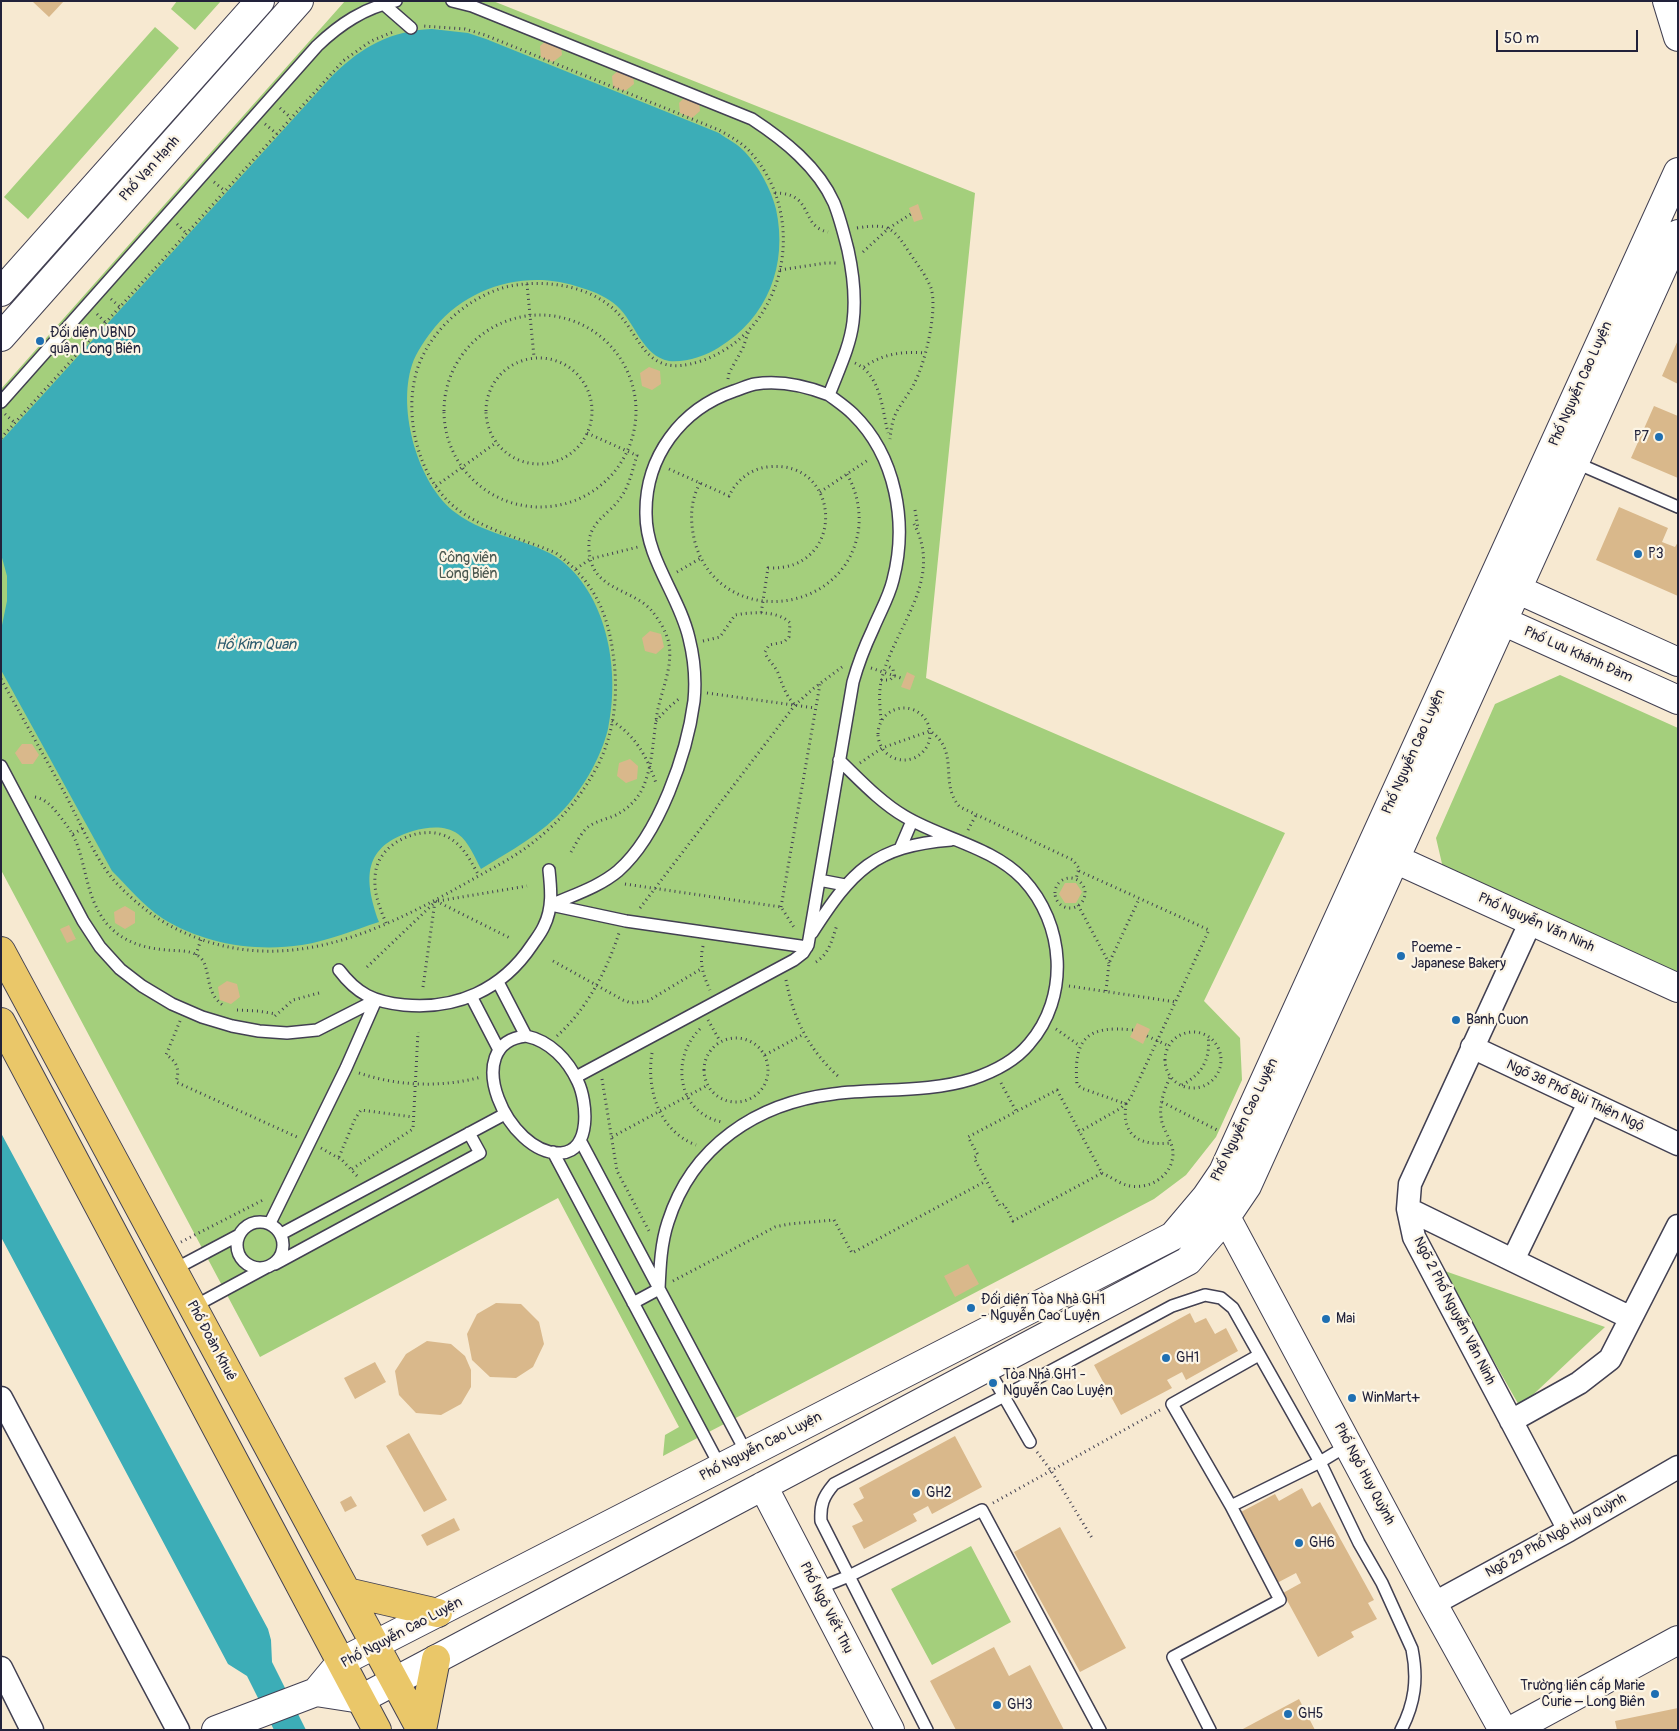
<!DOCTYPE html>
<meta charset="utf-8">
<style>
body{margin:0}
#map{position:relative;width:1679px;height:1731px;overflow:hidden;background:#f7e9d1;font-family:Pangolin,sans-serif}
canvas{display:block}
.frame{position:absolute;inset:0;border:2px solid #22223b;pointer-events:none}
.scale{position:absolute;left:1496px;top:30px;width:142px;height:22px;box-sizing:border-box;border:2px solid #22223b;border-top:0;padding-left:6px;font-size:15px;line-height:18px;white-space:nowrap;color:#22223b;-webkit-text-stroke:4px #fcf5e5;paint-order:stroke}
</style>
<div id="map">
<canvas width="1679" height="1731"></canvas>
<div class="frame"></div>
<div class="scale">50 m</div>
</div>
<script>
const g = document.querySelector('canvas').getContext('2d');
g.lineJoin = 'round';
function fill(path, color) {
  g.fillStyle = color;
  g.fill(path, 'evenodd');
}
function stroke(path, color, width, dash) {
  g.strokeStyle = color;
  g.lineWidth = width;
  g.lineCap = dash ? 'butt' : 'round';
  g.setLineDash(dash || []);
  g.stroke(path);
}
function drawText(font, color, halo, rows, align = 'center') {
  g.font = font + ' Pangolin,sans-serif';
  g.lineWidth = 4.5;
  g.setLineDash([]);
  g.textBaseline = 'middle';
  g.strokeStyle = halo;
  g.fillStyle = color;
  for (const [text, x, y, turn = 0] of rows) {
    g.save();
    g.translate(x, y);
    g.rotate((+turn || 0) * Math.PI / 180);
    g.textAlign = isNaN(turn) ? turn : align;
    if (halo) g.strokeText(text, 0, 0);
    g.fillText(text, 0, 0);
    g.restore();
  }
}
fill(new Path2D(`
 M177 1H221L195 30 171 9Z
 M345 1H493L975 193 926 678 1285 833 1204 1001 1240 1038 1242 1080 1216 1137 1186 1175 1154 1199 663 1456 665 1435 679 1427 558 1198 260 1357 1 870V389Z
 M155 27 179 48 28 219 4 197Z
 M1560 675 1678 728V974L1443 868 1436 838 1495 704Z
 M1442 1270 1605 1327 1520 1407Z
 M971 1546 1011 1622 932 1665 891 1589Z`), '#a4cf7c');
fill(new Path2D(`
 M432 29 468 33 486 39 719 133C727 139 738 144 745 152 759 167 771 189 776 209 788 265 768 318 718 348 706 356 684 363 669 361 642 356 635 322 617 306 607 297 595 292 582 288 531 269 471 284 435 327 427 337 416 352 412 365 397 410 418 485 456 513 487 537 533 539 562 561 609 599 620 674 608 729 601 757 584 787 565 808 542 834 510 851 481 869 475 858 469 842 458 834 445 825 428 827 413 831 363 846 363 878 379 922 354 930 328 941 302 945 255 952 203 944 162 918 143 905 128 887 112 871L1 670V630L7 601V576L1 554V441L333 75C363 46 390 31 432 29Z
 M1 1133 268 1629 271 1640 272 1662 306 1730H274L247 1676 228 1664 1 1237Z`), '#3cadb7');
fill(new Path2D(`
 M32 1H64L49 17Z
 M548 39 561 44 562 55 553 62 541 57 540 46Z
 M620 69 633 73 634 84 625 91 613 87 612 76Z
 M687 95 699 100 700 111 692 118 680 113 679 103Z
 M918 204 923 219 914 222 909 208Z
 M1678 340V384L1662 376Z
 M649 367 660 371 661 384 652 390 642 386 640 373Z
 M1654 406 1678 416V478L1631 458Z
 M1619 507 1668 528 1662 542 1675 547 1678 542V596L1596 560Z
 M650 631 661 634 664 647 656 654 645 651 642 638Z
 M907 672 915 676 910 690 901 687Z
 M22 744H32L39 755 33 764H22L15 753Z
 M630 759 638 766 637 779 626 783 617 776 619 763Z
 M1065 883H1076L1082 892 1076 903H1065L1059 894Z
 M125 906 135 912V923L125 929 115 923 114 912Z
 M69 925 76 939 67 943 60 929Z
 M227 981 237 984 240 997 231 1004 220 1000 218 987Z
 M1137 1023 1150 1029 1143 1044 1130 1037Z
 M968 1264 979 1284 955 1297 944 1276Z
 M496 1303 521 1304 539 1322 544 1344 533 1367 516 1378 490 1377 472 1360 467 1334 477 1314Z
 M1190 1313 1195 1323 1206 1318 1215 1334 1226 1328 1238 1351 1186 1380 1182 1372 1167 1380 1172 1388 1121 1415 1094 1365Z
 M427 1341 451 1344 465 1356 471 1370V1387L461 1404 441 1415 416 1413 399 1395 395 1371 406 1354Z
 M375 1362 386 1382 355 1399 344 1378Z
 M409 1433 447 1500 424 1512 386 1446Z
 M955 1436 982 1487 932 1514 928 1506 913 1514 917 1521 864 1549 852 1526 863 1521 853 1504 864 1498 859 1488Z
 M1302 1488 1312 1507 1320 1502 1374 1600 1368 1603 1377 1619 1351 1632 1354 1637 1318 1657 1283 1593 1301 1583 1296 1573 1277 1583 1239 1513 1275 1494 1279 1501Z
 M351 1496 357 1506 345 1512 340 1502Z
 M454 1518 460 1530 427 1546 421 1535Z
 M1060 1527 1126 1648 1080 1672 1014 1552Z
 M994 1647 1009 1676 1030 1665 1064 1730H956L930 1681Z
 M1299 1699 1315 1730H1241Z
 M1678 1708V1730H1617L1615 1721Z`), '#d9b88b');
const service = new Path2D(`
 M380 1 411 28
 M452 1 472 6 752 119C784 140 818 167 834 203 840 218 844 234 848 250 853 273 856 298 853 322 850 347 838 371 829 395 806 386 781 380 755 384 748 385 741 389 734 391 681 409 645 457 646 514 646 559 679 595 689 638 694 658 696 681 694 701 687 754 659 835 618 871 599 887 573 895 551 905
 M1 402 317 46C340 24 364 8 396 1
 M1574 462 1678 507
 M1 766 83 921 100 947 120 969 142 986 172 1004 202 1017 232 1026 259 1031 287 1033 317 1030 376 1000
 M900 849 912 821
 M819 880 845 885
 M551 905 626 921 807 947
 M812 933C852 871 874 846 951 840
 M339 970C357 994 374 1002 404 1005 456 1010 502 990 532 945 536 939 541 933 544 926 553 908 551 889 549 870
 M498 982 526 1036
 M471 996 499 1050
 M526 1036C550 1041 568 1060 578 1082 587 1101 592 1151 561 1153 508 1156 458 1043 526 1036Z
 M576 1077 794 960 803 953 808 945 853 682C858 664 865 646 873 629 880 612 889 597 893 580 908 523 896 456 853 414 846 407 837 401 829 395
 M580 1140 747 1454
 M553 1152 721 1468
 M237 1245a23 23 0 1 1 46 0a23 23 0 1 1-46 0Z
 M270 1223 346 1068 376 1000
 M281 1234 505 1114
 M275 1264 480 1153 469 1133
 M173 1270 239 1235
 M633 1303 659 1289C660 1266 661 1243 668 1222 692 1146 757 1103 833 1094 879 1088 927 1093 972 1079 993 1072 1015 1061 1029 1044 1070 997 1065 924 1023 879 991 846 942 839 904 816 880 802 859 779 839 760
 M193 1307 267 1267
 M987 1367 1030 1442
 M1231 1506 1320 1462 1348 1445
 M817 1589 849 1576 982 1510 1100 1730
 M927 1730 821 1521C820 1505 823 1497 834 1484L1004 1396 1172 1306 1205 1295 1221 1298 1233 1308 1320 1462 1359 1543 1382 1583 1412 1649C1418 1679 1415 1703 1401 1730
 M1210 1730 1173 1657 1280 1600 1231 1506 1172 1404 1259 1355`);
const minor = new Path2D(`
 M1531 921 1410 1184 1408 1209 1414 1237 1569 1530
 M1472 1047 1678 1144
 M1408 1209 1631 1318
 M1513 1260 1589 1103
 M1 1398 178 1730
 M1511 1421 1579 1383 1610 1359 1678 1226
 M1433 1604 1569 1530 1678 1467
 M1 1668 32 1730`);
const tertiary = new Path2D(`
 M1667 1 1678 37
 M1 292 260 1
 M1 337 299 1
 M1501 582 1678 662
 M1487 614 1678 700
 M1395 859 1678 988
 M1214 1205 1226 1217 1433 1604 1503 1730
 M763 1486 890 1730
 M316 1692 361 1699 1188 1261 1226 1217 1247 1186 1678 234
 M216 1730 316 1692 341 1662 1173 1236 1206 1197 1223 1172 1678 172
 M1512 1730 1678 1640`);
const primary = new Path2D(`
 M1 951 421 1730
 M1 1022 377 1730
 M347 1592 438 1613
 M422 1730 436 1659`);
stroke(service, '#424052', 14);
stroke(minor, '#424052', 25);
stroke(tertiary, '#424052', 30);
stroke(primary, '#424052', 30);
stroke(new Path2D(`
 M280 108 291 118
 M265 124 277 134
 M214 182 225 191
 M775 193C815 193 799 226 828 232
 M177 224 187 234
 M857 228C888 223 893 227 909 252 917 264 926 275 931 288 938 310 925 364 914 384 909 394 901 403 896 413 892 421 891 430 890 439
 M863 252 889 228 911 214
 M780 270 826 263H837
 M527 284 534 357
 M111 299 120 307
 M97 314 106 323
 M444 411a96 96 0 1 1 192 0a96 96 0 1 1-192 0Z
 M486 411a53 53 0 1 1 106 0a53 53 0 1 1-106 0Z
 M855 363C881 375 882 409 888 433
 M864 367C882 354 903 351 925 353
 M728 379 729 373 743 348 749 330
 M5 414 15 423
 M587 433 638 456
 M1 438 343 61 371 41 393 32
 M669 469 729 496C736 481 750 469 767 467 842 457 848 572 768 568L761 614
 M700 483C689 503 690 525 696 546 724 631 851 614 859 525 860 507 856 490 847 474
 M436 486 497 442
 M820 492 868 460
 M915 510 918 528
 M576 569 590 559 638 547
 M677 572 701 558
 M703 641 720 637 735 615C751 612 778 610 790 623L789 637 784 642 769 645 765 652C767 660 775 665 778 673 783 685 785 695 795 705
 M871 668 904 679
 M1 679C22 717 43 754 64 792 78 818 94 856 112 878 123 891 137 903 150 913 186 939 233 953 277 951 347 949 415 912 475 878 496 866 517 856 536 840 559 822 579 799 593 774 615 737 619 694 613 653 607 609 592 580 556 553 521 538 478 529 450 503 416 471 403 411 418 367 431 330 468 297 506 287 539 279 583 284 610 306 643 332 641 381 701 361 786 332 809 219 752 154 743 143 731 137 719 130L485 35 465 29 423 26
 M881 680H890L894 676 893 669 886 665
 M707 693 815 708
 M878 734a26 26 0 1 1 52 0a26 26 0 1 1-52 0Z
 M881 720C880 707 878 692 882 678 895 626 944 580 914 524
 M612 721C636 736 647 757 656 783
 M656 721 668 708 680 698
 M860 763 882 748 930 731C961 752 938 783 960 807L1073 860 1079 868 1076 879
 M35 797C45 799 52 806 58 814 67 825 75 836 79 850 86 872 88 894 100 914 115 939 139 948 167 950 177 951 189 950 197 955 213 964 202 992 224 1006
 M968 830 976 815
 M73 834 83 828
 M571 852C576 844 580 834 588 827 596 821 607 819 616 815 628 809 639 798 644 785 653 763 653 738 657 714 661 691 673 668 669 644 667 633 659 619 651 610 631 588 591 590 589 550 587 520 609 517 623 494 630 483 633 468 637 455
 M1079 871 1209 930 1130 1099 1121 1108 1079 1132
 M1055 893a15 15 0 1 1 30 0a15 15 0 1 1-30 0Z
 M625 884 781 907 795 929
 M436 901 512 939
 M438 901 527 886
 M1078 905 1109 963
 M781 907 820 684
 M640 908 795 705 814 688 842 667
 M386 923C379 906 372 889 376 870 381 841 426 822 451 839 464 847 472 863 479 876
 M703 946C699 963 703 975 710 990
 M196 955 201 939
 M553 961 623 1000 631 1003 648 1001 701 969
 M816 962C830 953 832 939 837 925
 M367 967 433 904
 M786 980C794 1021 809 1050 840 1078
 M1069 986 1176 1002
 M423 987 435 901
 M1106 991 1109 963 1139 899
 M237 1010 258 1011 276 1014
 M275 1016 293 1000 319 993
 M708 1020 720 1041
 M180 1021 166 1055C177 1061 180 1070 176 1082L297 1137
 M700 1029C670 1058 677 1113 722 1122
 M1056 1029 1080 1046
 M1133 1030C1088 1025 1073 1038 1077 1084L1081 1088 1126 1104C1121 1138 1142 1146 1171 1143
 M1165 1060a28 28 0 1 1 56 0a28 28 0 1 1-56 0Z
 M557 1036C587 1009 607 970 619 933
 M1147 1036 1169 1046
 M704 1070a32 32 0 1 1 64 0a32 32 0 1 1-64 0Z
 M652 1053C646 1089 659 1131 696 1145
 M765 1055 804 1034
 M359 1073C397 1086 441 1088 481 1077
 M602 1079 617 1171 649 1231
 M1001 1083 1016 1111
 M1182 1085C1202 1074 1211 1059 1208 1036
 M1057 1090 1102 1173 1013 1221 1004 1204 1000 1206 974 1158 978 1155 968 1137Z
 M1162 1102 1219 1131
 M612 1137 708 1085
 M321 1148 342 1160 359 1178
 M339 1157 355 1119 361 1110 413 1117
 M352 1169 413 1129 418 1032
 M1102 1173C1111 1177 1120 1184 1130 1186 1151 1189 1172 1176 1173 1154 1173 1140 1162 1130 1161 1117 1159 1103 1165 1089 1170 1077
 M181 1242 265 1199
 M673 1281 775 1227 789 1224 834 1220 852 1253 986 1181
 M1037 1452 1052 1472 1092 1538
 M993 1503 1160 1410`), '#424052', 3, [1, 4]);
stroke(service, '#fff', 11);
stroke(minor, '#fff', 22);
stroke(tertiary, '#fff', 28);
stroke(primary, '#eac769', 28);
for (const [x, y, r, color] of [
 [40,341,5,"#1f6fb2"],
 [1659,437,5,"#1f6fb2"],
 [1638,554,5,"#1f6fb2"],
 [1401,956,5,"#1f6fb2"],
 [1456,1020,5,"#1f6fb2"],
 [971,1308,5,"#1f6fb2"],
 [1326,1319,5,"#1f6fb2"],
 [1166,1358,5,"#1f6fb2"],
 [993,1383,5,"#1f6fb2"],
 [1352,1398,5,"#1f6fb2"],
 [916,1493,5,"#1f6fb2"],
 [1299,1543,5,"#1f6fb2"],
 [1655,1694,5,"#1f6fb2"],
 [997,1705,5,"#1f6fb2"],
 [1288,1714,5,"#1f6fb2"]
]) {
  const dot = new Path2D();
  dot.arc(x, y, r, 0, 2 * Math.PI);
  g.fillStyle = color;
  g.fill(dot);
  stroke(dot, '#fcf5e5', 2);
}
drawText('14px', '#22223b', '#fcf5e5', [
 ["Phố Vạn Hạnh",150,169,-48],
 ["Phố Nguyễn Cao Luyện",1581,384,-66],
 ["Phố Lưu Khánh Đàm",1578,655,24],
 ["Phố Nguyễn Cao Luyện",1414,752,-66],
 ["Phố Nguyễn Văn Ninh",1536,923,24],
 ["Ngõ 38 Phố Bùi Thiện Ngộ",1575,1096,25],
 ["Phố Nguyễn Cao Luyện",1245,1120,-64],
 ["Ngõ 2 Phố Nguyễn Văn Ninh",1454,1311,63],
 ["Phố Đoàn Khuê",211,1341,62],
 ["Phố Nguyễn Cao Luyện",761,1447,-27],
 ["Phố Ngô Huy Quỳnh",1364,1474,62],
 ["Ngõ 29 Phố Ngô Huy Quỳnh",1556,1536,-29],
 ["Phố Ngô Viết Thụ",826,1608,63],
 ["Phố Nguyễn Cao Luyện",402,1633,-28]
]);
drawText('14px', '#22223b', '#fcf5e5', [
 ["Đối diện UBND",50,333],
 ["quận Long Biên",50,349],
 ["P7",1649,437,"right"],
 ["P3",1648,554],
 ["Poeme -",1411,948],
 ["Japanese Bakery",1411,964],
 ["Banh Cuon",1466,1020],
 ["Đối diện Tòa Nhà GH1",981,1300],
 ["- Nguyễn Cao Luyện",981,1316],
 ["Mai",1336,1319],
 ["GH1",1176,1358],
 ["Tòa Nhà GH1 -",1003,1375],
 ["Nguyễn Cao Luyện",1003,1391],
 ["WinMart+",1362,1398],
 ["GH2",926,1493],
 ["GH6",1309,1543],
 ["Trường liên cấp Marie",1645,1686,"right"],
 ["Curie – Long Biên",1645,1702,"right"],
 ["GH3",1007,1705],
 ["GH5",1298,1714]
], 'left');
drawText('14px', '#49564e', '#fcf5e5', [
 ["Công viên",468,558],
 ["Long Biên",468,574]
]);
drawText('italic 15px', '#2c5a6d', '#fcf5e5', [
 ["Hồ Kim Quan",256,645]
]);
</script>
